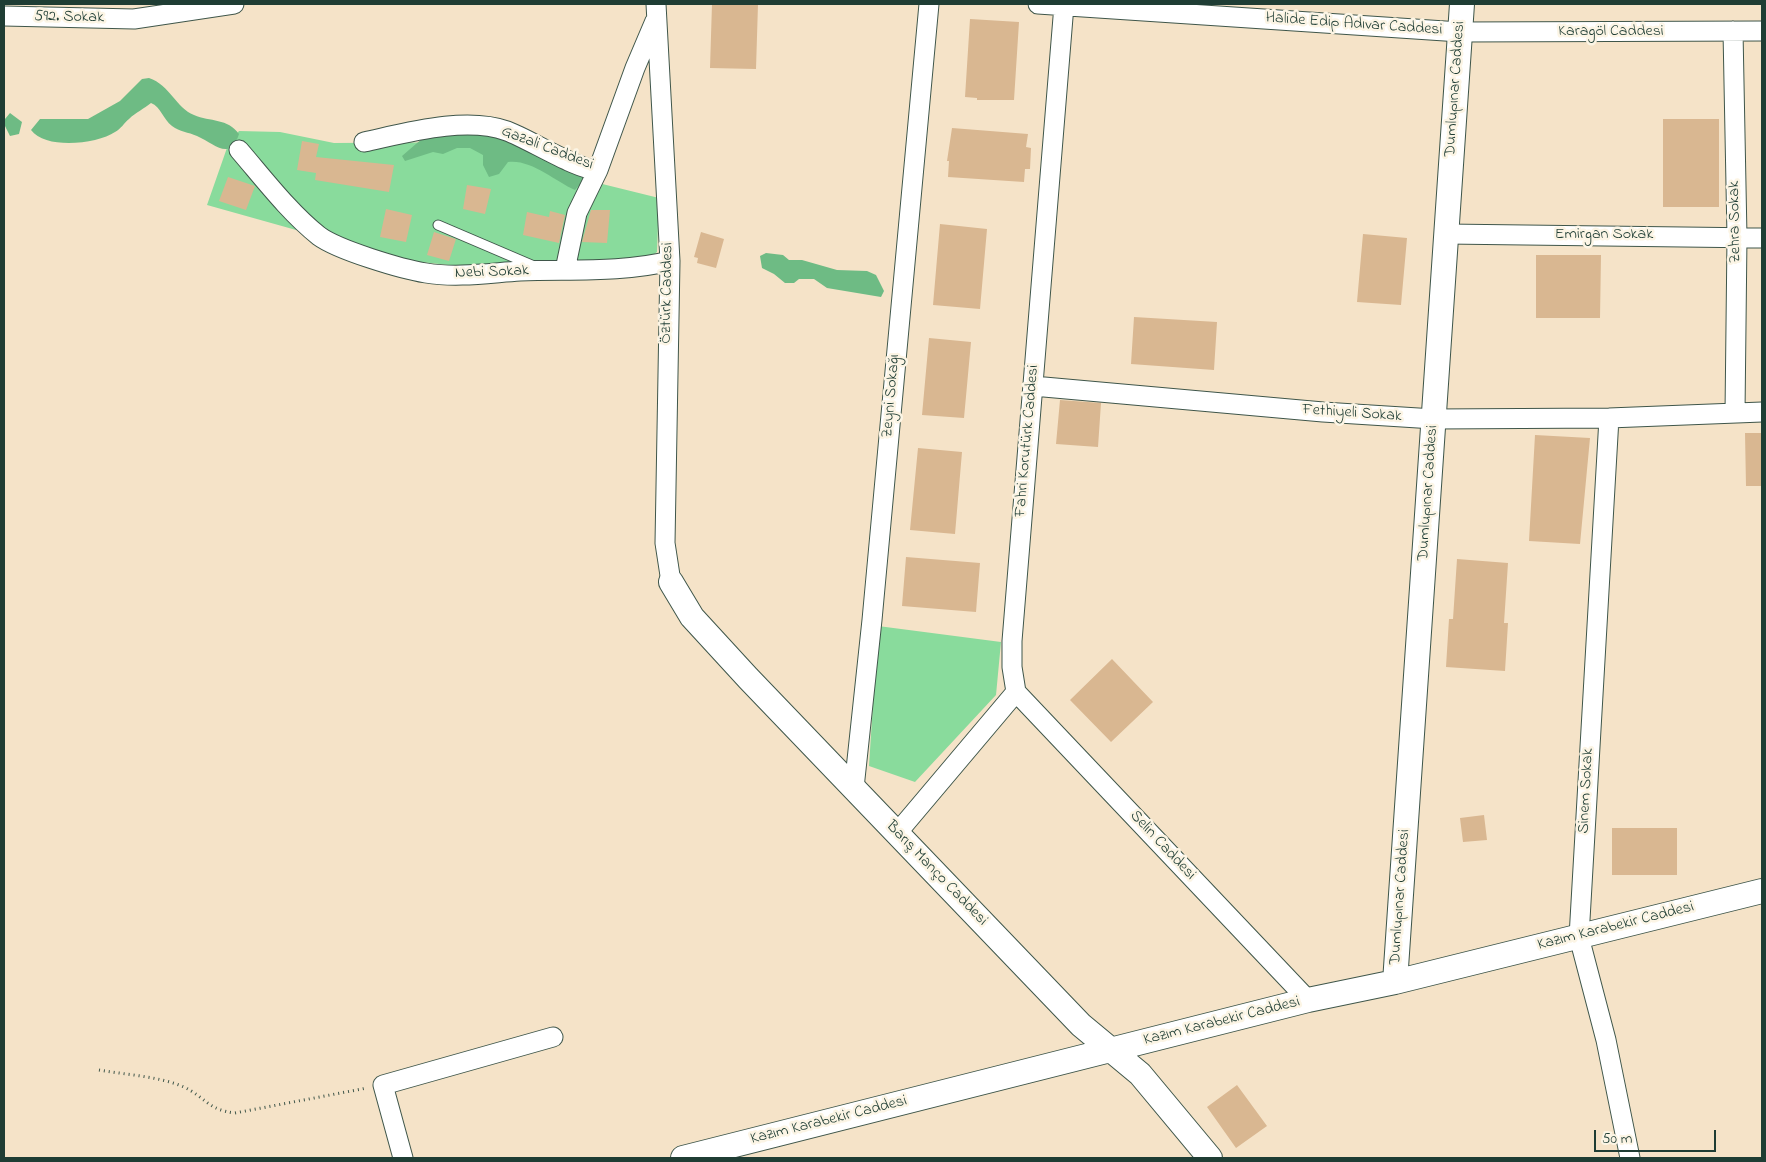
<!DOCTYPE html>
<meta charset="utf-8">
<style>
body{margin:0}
#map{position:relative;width:1766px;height:1162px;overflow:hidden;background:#f5e3c8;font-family:"Indie Flower",sans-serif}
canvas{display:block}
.frame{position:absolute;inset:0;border:5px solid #1f3d34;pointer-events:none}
.scale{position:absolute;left:1594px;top:1130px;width:122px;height:22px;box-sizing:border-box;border:2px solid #1f3d34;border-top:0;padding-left:6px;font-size:15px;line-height:18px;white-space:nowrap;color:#1f3d34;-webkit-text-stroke:4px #fcf5e5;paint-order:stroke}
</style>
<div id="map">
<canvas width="1766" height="1162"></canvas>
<div class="frame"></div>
<div class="scale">50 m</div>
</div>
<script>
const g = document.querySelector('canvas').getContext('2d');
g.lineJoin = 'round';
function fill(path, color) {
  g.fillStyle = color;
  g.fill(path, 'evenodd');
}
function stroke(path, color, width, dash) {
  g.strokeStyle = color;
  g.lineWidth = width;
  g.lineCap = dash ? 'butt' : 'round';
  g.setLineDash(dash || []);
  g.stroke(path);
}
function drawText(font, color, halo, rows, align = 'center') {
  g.font = font + ' "Indie Flower",sans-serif';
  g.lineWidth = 5;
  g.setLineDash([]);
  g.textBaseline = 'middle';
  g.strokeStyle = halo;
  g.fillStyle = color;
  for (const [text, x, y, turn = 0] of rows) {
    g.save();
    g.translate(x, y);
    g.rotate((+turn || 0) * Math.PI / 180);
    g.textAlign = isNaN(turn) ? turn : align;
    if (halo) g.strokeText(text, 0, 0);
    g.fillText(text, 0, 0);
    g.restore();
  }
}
fill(new Path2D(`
 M239 131 280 132 334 143 495 142 578 178 659 198 657 252 647 260 457 266 403 260 207 205 228 145Z
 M878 626 1001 642 996 695 915 782 869 766Z`), '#89db9c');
fill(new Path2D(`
 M149 78C170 85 176 108 194 115 210 122 228 118 239 134 230 162 215 144 197 136 188 132 180 132 172 126 163 119 161 107 151 103 144 109 136 112 129 119 124 123 121 129 115 132 97 144 46 150 31 130L40 119H88L120 101 142 79Z
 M10 113 22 122 19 134 10 136 5 126V119Z
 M442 132 499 136 586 177 575 190C555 181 531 159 508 162L499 174 489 177 483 165V155L470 148H457L443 154 433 152 405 161 402 156 424 137Z
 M766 253 783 255 789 260H802L837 270 867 271 876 275 884 291 881 297 827 288 814 279H799L794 283H785L774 274 762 268 760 256Z`), '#6ebb84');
fill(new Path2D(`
 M712 4H758L756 69 710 68Z
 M970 19 1019 22 1014 100H977V98L965 97Z
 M1663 119H1719V207H1663Z
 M952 128 1028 134 1026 147 1031 148 1030 169H1025L1024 182 948 177 949 161H947Z
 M302 141 319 144 316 157 394 165 389 192 315 180 316 173 297 170Z
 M228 177 255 186 246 210 219 201Z
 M467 185 491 189 485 214 463 209Z
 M386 209 412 215 406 242 380 237Z
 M591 210H610L607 243 582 242Z
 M550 211 565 215 559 243 523 235 527 212 549 217Z
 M940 224 987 229 980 309 933 305Z
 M434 232 456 239 449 261 427 255Z
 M701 232 724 239 716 268 697 263 698 258 694 257Z
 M1363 234 1407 238 1401 305 1357 302Z
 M1536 255H1601L1600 318H1536Z
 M1134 317 1217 322 1214 370 1131 364Z
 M929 338 971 342 964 418 922 415Z
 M1060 400 1101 403 1098 447 1056 444Z
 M1745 433H1762V486H1746Z
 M1535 435 1590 438 1580 544 1529 541Z
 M918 448 962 452 955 534 910 530Z
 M906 557 980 563 976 612 902 606Z
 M1457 559 1508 563 1504 623H1508L1505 671 1446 667 1449 619H1453Z
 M1112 659 1153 702 1111 742 1070 700Z
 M1484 815 1487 840 1463 842 1460 818Z
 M1612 828H1677V875H1612Z
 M1237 1085 1267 1126 1236 1148 1207 1107Z`), '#d9b791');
const service = new Path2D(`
 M438 225 534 266`);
const minor = new Path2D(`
 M656 4 670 261 665 543 671 582
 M1038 4 1460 32 1762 31
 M4 16 134 19 234 4
 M1733 31 1737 237 1735 413
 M364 142C406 133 465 116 507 131 529 139 579 171 598 170L635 68 655 21
 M239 150C264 179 289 212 319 236 338 250 401 269 426 273 457 278 489 273 520 271 571 269 621 273 670 261
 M1446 234 1762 238
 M565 270 577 213 598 170
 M1033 386 1323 412 1434 419 1609 418 1762 412
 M1609 418 1579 937 1606 1040 1630 1158
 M1016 692 1308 1000
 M854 788 872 620 929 4
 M897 833 1016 692 1012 667V641L1064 5
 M403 1158 383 1085 553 1037`);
const tertiary = new Path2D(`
 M671 582 692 617 748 678 1081 1025 1140 1074 1210 1158
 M1395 982 1462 4
 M683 1158 1308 1000 1395 982 1762 891`);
stroke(service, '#3f564a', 11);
stroke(minor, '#3f564a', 21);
stroke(tertiary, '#3f564a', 26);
stroke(new Path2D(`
 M99 1070C127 1075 158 1076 184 1087 205 1097 208 1110 235 1113L367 1088`), '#3f564a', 3, [1, 4]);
stroke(service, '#fff', 9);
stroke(minor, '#fff', 19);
stroke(tertiary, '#fff', 24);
drawText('16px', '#1f3d34', '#fcf5e5', [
 ["592. Sokak",69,18,1],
 ["Halide Edip Adıvar Caddesi",1354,25,4],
 ["Karagöl Caddesi",1611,32],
 ["Dumlupınar Caddesi",1456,89,-86],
 ["Gazali Caddesi",547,149,21],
 ["Zehra Sokak",1736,222,-91],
 ["Emirgan Sokak",1604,235],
 ["Nebi Sokak",492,273,-2],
 ["Öztürk Caddesi",668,293,-89],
 ["Zeyni Sokağı",892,396,-85],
 ["Fethiyeli Sokak",1352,414,4],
 ["Fahri Korutürk Caddesi",1028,441,-85],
 ["Dumlupınar Caddesi",1429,493,-86],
 ["Sinem Sokak",1587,791,-87],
 ["Selin Caddesi",1162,846,47],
 ["Barış Manço Caddesi",936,874,46],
 ["Dumlupınar Caddesi",1401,897,-86],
 ["Kazım Karabekir Caddesi",1616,927,-14],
 ["Kazım Karabekir Caddesi",1222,1022,-14],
 ["Kazım Karabekir Caddesi",829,1121,-14]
]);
</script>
